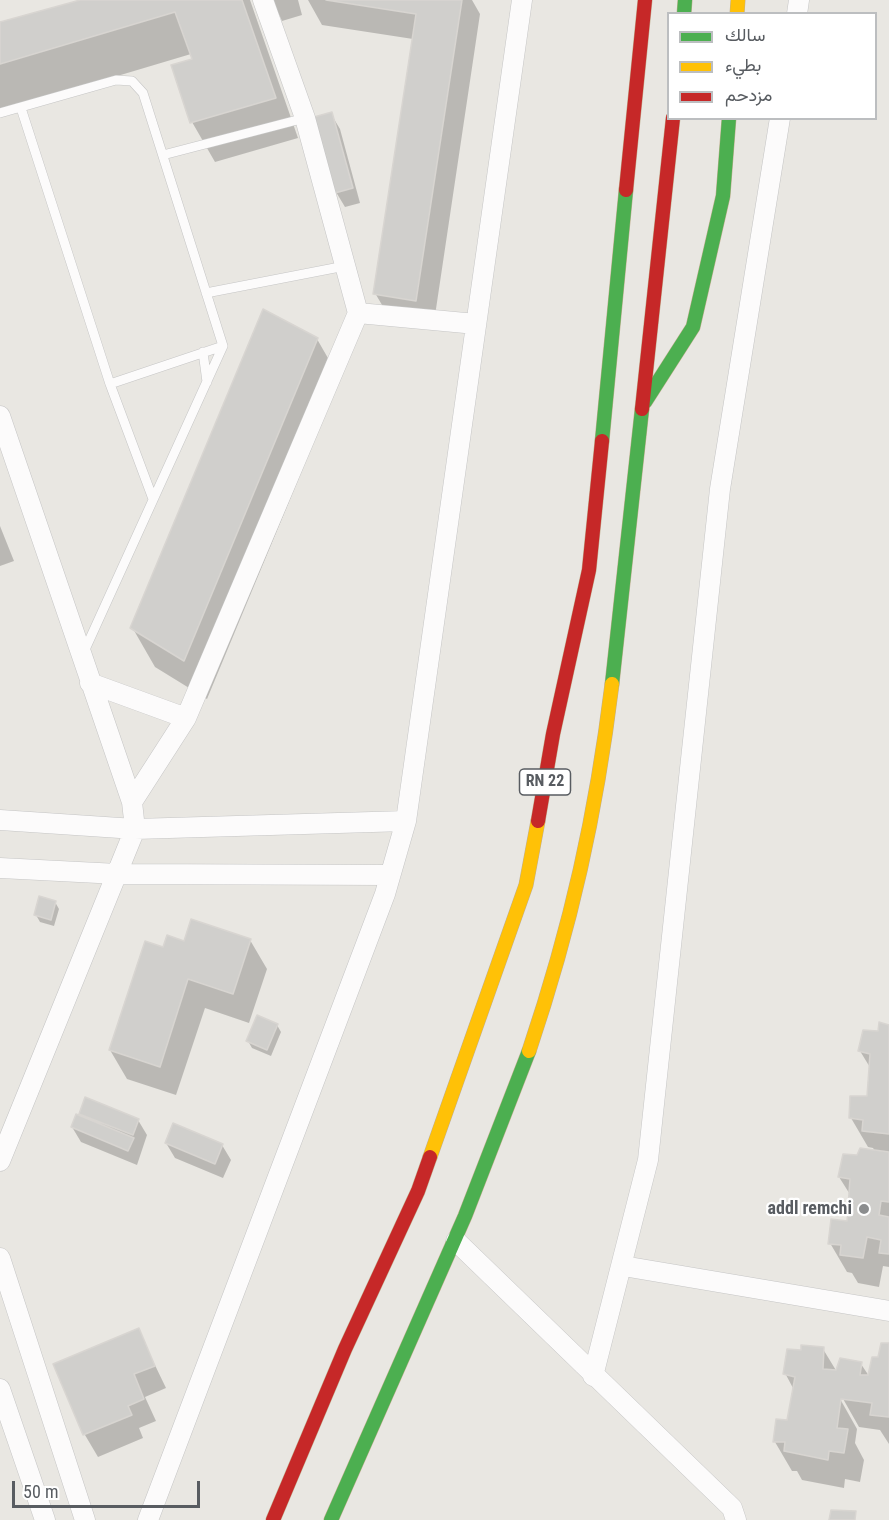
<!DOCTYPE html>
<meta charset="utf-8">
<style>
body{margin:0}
#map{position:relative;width:889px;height:1520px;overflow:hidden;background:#e9e7e2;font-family:"Roboto Condensed",Vazirmatn,sans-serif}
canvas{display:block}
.legend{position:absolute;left:667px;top:12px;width:210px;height:108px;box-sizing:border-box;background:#fff;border:2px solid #bcbec0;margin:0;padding:8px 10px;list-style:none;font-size:18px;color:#585c61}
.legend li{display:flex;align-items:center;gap:12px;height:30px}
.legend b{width:30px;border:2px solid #bcbec0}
.scale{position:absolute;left:12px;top:1481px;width:188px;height:27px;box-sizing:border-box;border:3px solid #585c61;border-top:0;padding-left:8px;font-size:18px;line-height:21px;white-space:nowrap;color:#585c61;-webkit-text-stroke:4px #fff;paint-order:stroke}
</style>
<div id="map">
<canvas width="889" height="1520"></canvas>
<ul class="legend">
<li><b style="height:8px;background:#4caf50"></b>سالك</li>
<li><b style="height:8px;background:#ffc107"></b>بطيء</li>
<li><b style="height:8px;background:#c62828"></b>مزدحم</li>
</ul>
<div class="scale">50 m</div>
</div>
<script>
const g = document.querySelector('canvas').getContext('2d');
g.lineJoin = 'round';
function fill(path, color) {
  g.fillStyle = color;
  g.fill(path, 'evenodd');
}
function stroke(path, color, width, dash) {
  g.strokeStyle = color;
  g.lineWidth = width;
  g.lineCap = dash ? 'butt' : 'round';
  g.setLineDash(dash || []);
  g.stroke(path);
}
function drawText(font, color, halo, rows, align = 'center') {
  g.font = font + ' "Roboto Condensed",sans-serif';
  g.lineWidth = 4.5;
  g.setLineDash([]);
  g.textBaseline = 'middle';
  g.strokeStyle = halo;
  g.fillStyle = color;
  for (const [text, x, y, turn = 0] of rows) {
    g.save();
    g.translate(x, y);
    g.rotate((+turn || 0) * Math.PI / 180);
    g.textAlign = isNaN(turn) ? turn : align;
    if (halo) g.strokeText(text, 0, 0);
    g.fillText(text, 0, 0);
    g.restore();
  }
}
fill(new Path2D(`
 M85 0H250L298 138 215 162 192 122 194 60 191 54 0 111V24Z
 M272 0H298L302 15 282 21Z
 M308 0H472L480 14 433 329 392 322 375 293 413 39 322 25Z
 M331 114 340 129 360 203 345 207 336 192Z
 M317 339 340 379 207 699 155 667 132 627Z
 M0 526 14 561 0 566Z
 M55 902 59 909 54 926 40 922 36 915Z
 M250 940 267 969 249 1023 205 1008 176 1095 127 1079 110 1050 164 949Z
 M277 1025 281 1032 271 1056 252 1048 248 1041Z
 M889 1026V1267L883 1266 879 1287 858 1283 852 1273 847 1272 830 1243 848 1222 851 1196 839 1177 858 1157 875 1151 873 1148 868 1147 851 1118 868 1098 871 1069 860 1051Z
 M80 1114 138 1120 147 1135 137 1165 81 1142 72 1127 83 1119Z
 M166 1143 222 1145 231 1160 223 1178 175 1158Z
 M138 1330 166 1388 145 1397 156 1421 139 1428 143 1438 98 1457 85 1435 55 1365Z
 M889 1345V1444L880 1430 859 1427 842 1397H839L857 1429 855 1443 864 1460 860 1482 845 1479 844 1488 802 1480 797 1471H792L775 1442 789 1422 794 1390 785 1373 802 1352 823 1349 837 1372 861 1364 869 1376Z`), '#0003');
const building = new Path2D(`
 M80 0H242L276 98 190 123 171 65 192 59 175 12 0 64V22Z
 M326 0H462L416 301 373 294 416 14Z
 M332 112 353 188 335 193 314 117Z
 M263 309 318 338 184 661 130 628Z
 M39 896 56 901 51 920 34 915Z
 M191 919 251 939 233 994 188 979 160 1067 109 1050 145 941 163 947 167 935 184 941Z
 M257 1015 278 1024 267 1050 246 1041Z
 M879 1022 889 1025V1134L862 1131 863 1120 849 1118 850 1096H867L870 1054 858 1051 863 1030 878 1031Z
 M85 1097 139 1119 133 1135 79 1114Z
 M76 1114 134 1138 128 1151 71 1127Z
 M173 1123 223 1144 215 1164 165 1143Z
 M860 1148 889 1152V1202L881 1201 879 1215 889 1217V1254L879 1253 881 1240 867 1237 863 1258 840 1255 841 1245 828 1244 831 1219 847 1221 850 1179 838 1177 843 1154 857 1155Z
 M139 1328 155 1366 134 1374 144 1399 128 1406 132 1415 83 1435 53 1364Z
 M881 1343H889V1417L870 1415 872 1403 841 1399 837 1428 848 1429 844 1453 829 1451 828 1460 784 1451 785 1442H773L776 1419 787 1420 795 1377 783 1374 787 1349 801 1350V1345L824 1347 823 1369 836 1370 840 1358 862 1362 860 1375H868L872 1357H878Z
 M831 1510 856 1511 855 1520H829Z`);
fill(building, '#d0cfcc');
stroke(building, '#d8d5d1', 1.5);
const lane = new Path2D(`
 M21 108 110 384
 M0 113 116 80 132 81 143 93 223 346 83 654
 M163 155 305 118
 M206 293 345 266
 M203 352 207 382
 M153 499 110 384 223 346`);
const street = new Path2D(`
 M263 0 305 118 358 313 476 324
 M797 14 799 0
 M0 416 132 802 135 829 0 1161
 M90 683 186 718
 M132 802 186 718 358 313
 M0 820 135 829 406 821
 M0 868 118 874 390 875
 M456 1241 732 1508 736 1520
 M0 1258 85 1520
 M623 1266 889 1311
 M593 1376 648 1160 720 489 780 118
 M0 1389 45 1520
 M148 1520 385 894 406 821 522 0`);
const fast = new Path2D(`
 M684 14 685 0
 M645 402 693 327 723 196 729 118
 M602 441 626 190
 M612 684 642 409
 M331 1520 465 1216 529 1051`);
const slow = new Path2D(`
 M737 14 738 0
 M529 1051C571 926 596 815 612 684
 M430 1157 526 885 538 821`);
const jam = new Path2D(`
 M626 190 645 0
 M642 409 673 118
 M538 821 553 734 589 570 602 441
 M273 1520 345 1349 418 1191 430 1157`);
stroke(lane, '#c5c5c5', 10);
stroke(street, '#c5c5c5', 21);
stroke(fast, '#c0af90', 15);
stroke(slow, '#c0af90', 15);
stroke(jam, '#c0af90', 15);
stroke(lane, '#fcfbfb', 9);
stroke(street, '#fcfbfb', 20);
stroke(fast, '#4caf50', 14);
stroke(slow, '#ffc107', 14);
stroke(jam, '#c62828', 14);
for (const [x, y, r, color] of [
 [864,1209,6,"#8b8d8e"]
]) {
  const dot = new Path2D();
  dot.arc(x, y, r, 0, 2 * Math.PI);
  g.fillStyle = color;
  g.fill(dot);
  stroke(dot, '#fff', 2);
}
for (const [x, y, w] of [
 [545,782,51]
]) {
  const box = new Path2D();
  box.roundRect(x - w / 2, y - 13, w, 26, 4.5);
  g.fillStyle = '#fff';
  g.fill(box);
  stroke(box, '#585c61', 1.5);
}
drawText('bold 16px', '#585c61', null, [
 ["RN 22",545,782]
]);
drawText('bold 18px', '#585c61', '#fff', [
 ["addl remchi",852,1209]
], 'right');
</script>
